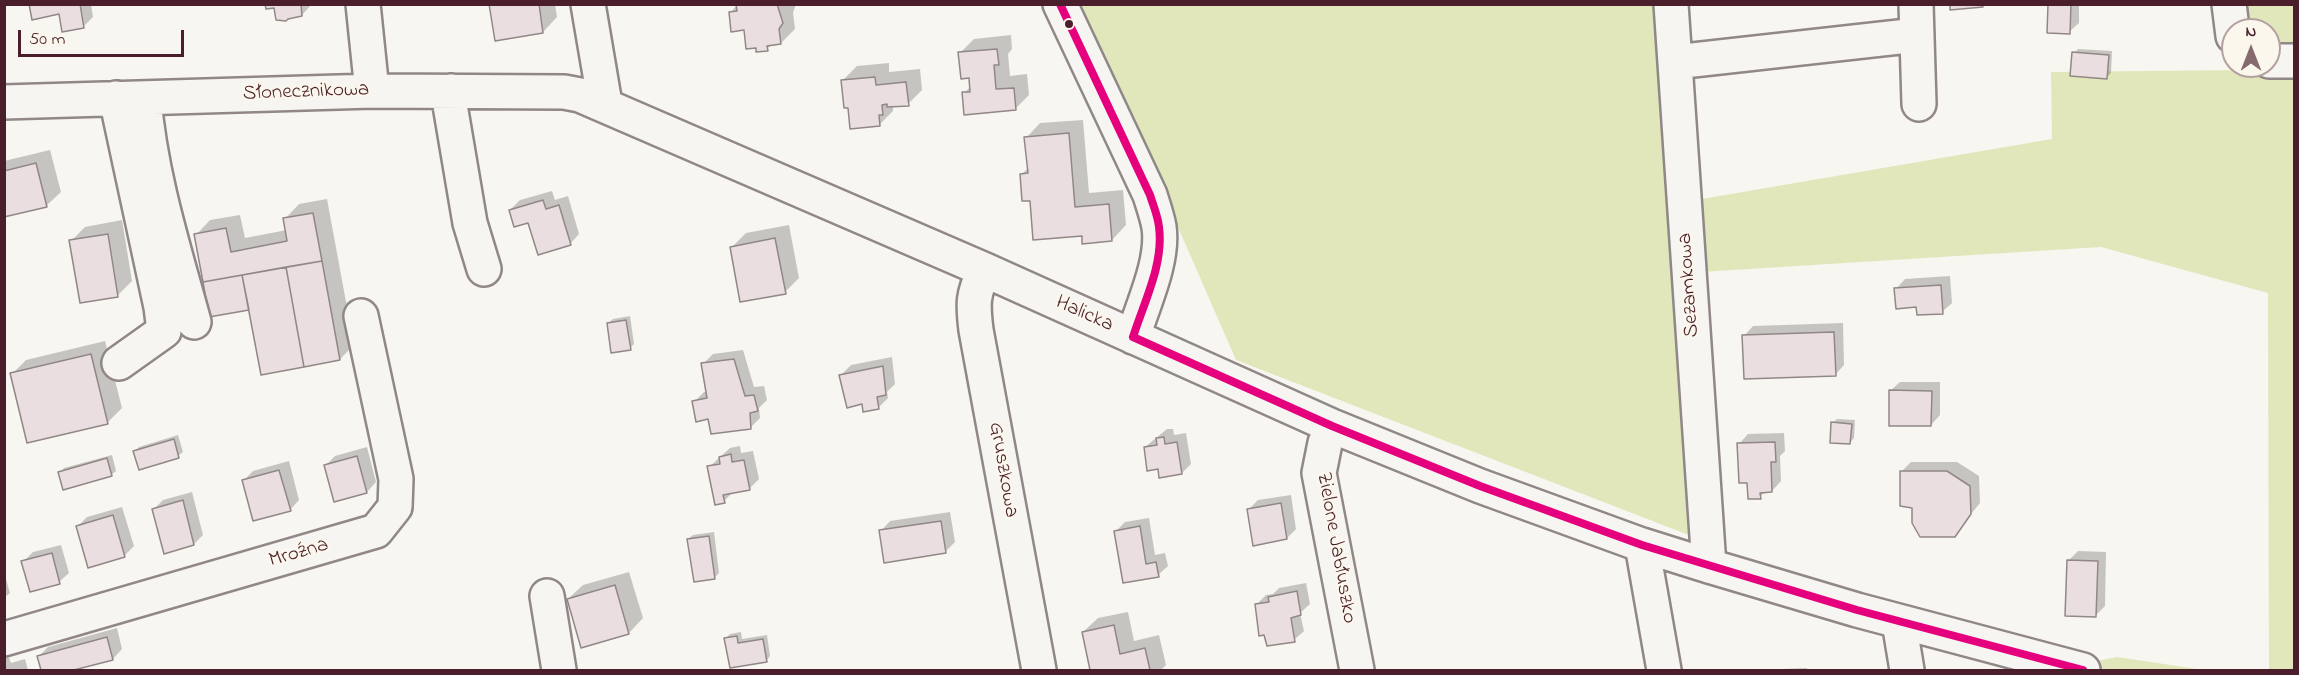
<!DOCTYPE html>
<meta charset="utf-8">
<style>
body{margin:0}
#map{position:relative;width:2299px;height:675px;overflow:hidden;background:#f8f6f0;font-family:"Indie Flower",sans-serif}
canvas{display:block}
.frame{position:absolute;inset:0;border:6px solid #4a1f2b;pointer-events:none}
.north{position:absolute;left:2221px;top:18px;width:60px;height:60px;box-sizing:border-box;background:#fbf7ec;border:2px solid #b4a19f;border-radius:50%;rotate:0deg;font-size:16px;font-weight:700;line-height:24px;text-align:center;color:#4a1f2b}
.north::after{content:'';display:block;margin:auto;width:21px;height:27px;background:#876a70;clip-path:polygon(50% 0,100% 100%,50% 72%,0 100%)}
.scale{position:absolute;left:18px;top:30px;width:166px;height:27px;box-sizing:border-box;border:3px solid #4a1f2b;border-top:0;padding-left:8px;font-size:18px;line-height:21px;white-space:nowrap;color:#4a1f2b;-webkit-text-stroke:4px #fbf7ec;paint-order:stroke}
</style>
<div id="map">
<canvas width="2299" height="675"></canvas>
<div class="frame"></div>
<div class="north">N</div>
<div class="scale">50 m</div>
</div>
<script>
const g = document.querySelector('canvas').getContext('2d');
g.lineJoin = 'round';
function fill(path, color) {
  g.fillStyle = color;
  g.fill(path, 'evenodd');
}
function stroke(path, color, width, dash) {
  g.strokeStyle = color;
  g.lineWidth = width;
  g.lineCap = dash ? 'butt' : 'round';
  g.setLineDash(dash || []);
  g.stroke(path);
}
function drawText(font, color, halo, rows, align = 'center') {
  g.font = font + ' "Indie Flower",sans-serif';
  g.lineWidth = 4.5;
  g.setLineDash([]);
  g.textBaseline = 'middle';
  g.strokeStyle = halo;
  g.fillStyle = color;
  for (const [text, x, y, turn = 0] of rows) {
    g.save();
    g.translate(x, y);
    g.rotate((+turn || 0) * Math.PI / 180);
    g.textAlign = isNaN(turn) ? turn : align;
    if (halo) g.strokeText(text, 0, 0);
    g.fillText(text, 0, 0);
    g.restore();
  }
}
fill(new Path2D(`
 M1081 5H1659L1694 537 1236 360Z
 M2244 5H2294V670H2269L2268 293 2101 247 1701 272 1696 200 2052 139 2051 72 2244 70V66H2269V30H2244Z
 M2117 657 2204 670H2053Z`), '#e1e7ba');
fill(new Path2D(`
 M31 4H91L93 17 84 26 60 12Z
 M267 4H311V5L302 15Z
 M490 4H555L557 17 543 32Z
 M738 4H796L793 13 795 29 781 43 772 44 767 49 731 12Z
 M2050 4H2079V23L2069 32Z
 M1011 35 1012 49 1008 54 1010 76 1027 74 1029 95 1015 109 964 93 971 86 970 76 960 53 974 39Z
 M2078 49 2112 51 2111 73 2106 78 2074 53Z
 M889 63V72L920 69 922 90 908 104 893 105V111L879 125 849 106 843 80 857 66Z
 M1083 120 1089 193 1123 190 1126 225 1112 240 1083 234 1031 199 1022 174 1029 167 1026 138 1040 123Z
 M50 150 61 192 46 206 4 216V161Z
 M552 191 555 200 568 196 579 234 570 244 510 210 520 200Z
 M327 199 354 345 340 359 250 307 196 235 210 220 240 215 245 238 287 230 285 219 299 204Z
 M122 220 132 281 118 295 71 241 85 227Z
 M789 225 799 278 785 292 732 247 746 233Z
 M1950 276 1952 303 1942 312 1918 306 1896 289 1905 279Z
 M630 316 634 344 630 348 608 323 613 319Z
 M1843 323 1844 365 1835 375 1744 336 1753 326Z
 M105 341 122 408 108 422 28 441 12 374 26 360Z
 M743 350 754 387 764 386 767 400 759 408 760 418 751 427 709 417 694 402 704 392 708 391 703 364 713 354Z
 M892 357 895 384 887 392 888 398 878 408 863 402 841 375 851 365Z
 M1900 382H1940V415L1931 425 1890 391Z
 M1837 419 1855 420 1854 438 1850 443 1833 423Z
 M1167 429H1173L1174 435 1186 433 1191 464 1182 473 1145 447Z
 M1784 433 1785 451 1780 456 1781 481 1772 491H1766L1760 497 1749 481 1739 444 1748 434Z
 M178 435 183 452 178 456 135 451 139 447Z
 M740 446 741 453 753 451 759 479 749 489 734 491 724 501 709 467 730 448Z
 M367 447 376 482 367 492 326 465 335 456Z
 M112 455 116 471 111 475 60 473 64 468Z
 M289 461 299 500 290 510 244 480 253 471Z
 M1911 462H1957L1979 476 1980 503 1954 535 1913 507 1902 471Z
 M192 492 203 535 194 544 154 509 163 500Z
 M1291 495 1296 529 1287 538 1249 509 1258 500Z
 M122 507 134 546 124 556 77 527 87 517Z
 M950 512 955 542 945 552 881 531 890 521Z
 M1149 518 1155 555 1165 553 1168 566 1158 575 1125 581 1116 531 1125 522Z
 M714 532 719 573 715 577 688 539 693 535Z
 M61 545 69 573 59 582 23 562 33 552Z
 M2078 551 2106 552 2105 606 2096 615 2068 561Z
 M4 572 10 593 4 598Z
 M629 572 643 618 629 633 568 599 583 585Z
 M1306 583 1310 604 1300 613 1304 631 1294 640 1257 604 1266 595 1273 594 1279 588Z
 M1128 612 1134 641 1159 635 1166 665 1161 670H1092L1083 632 1098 618Z
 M117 628 122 649 113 659 68 670H43L39 656 48 647Z
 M741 632 742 639 767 635 770 656 766 661 726 638 730 634Z
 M4 645 11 663 25 659 28 670H4Z
 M1807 668V670H1779L1781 669Z`), '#0003');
const building = new Path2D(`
 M29 4H80L84 28 62 32 59 14 32 20Z
 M265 4H301L302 16 288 19 286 21 276 20 274 8 266 9Z
 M489 4H539L543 33 495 41Z
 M736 4H777L783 23 779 29 781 44 767 46 768 51 756 52V48L746 49 744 30 731 32 729 12 737 11Z
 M1950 4H1982L1983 7 1950 10Z
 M2048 4H2071L2070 34 2047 33Z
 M997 49 999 65H994L996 89 1014 88 1016 110 964 115 962 92H970L969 78 961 79 958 52Z
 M2072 52 2109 55 2107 79 2070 76Z
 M875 77 876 85 906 82 909 106 887 107V104L882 105 883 115H879L880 126 850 129 848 108H844L841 80Z
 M1069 133 1075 207 1109 204 1112 241 1082 244V236L1033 240 1030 201H1022L1020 174 1028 173 1024 137Z
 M36 163 47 207 4 217V171Z
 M543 200 546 209 559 205 571 245 538 255 528 223 514 227 509 210Z
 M313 213 322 261 203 282 194 234 226 228 231 252 287 241 283 218Z
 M108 234 118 297 80 303 69 240Z
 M775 238 786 294 740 302 730 247Z
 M322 261 340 360 304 367 286 267Z
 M286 267 304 367 261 375 242 275Z
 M242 275 249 310 209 317 203 282Z
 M1941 285 1943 314 1917 315 1916 307 1896 309 1894 288Z
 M626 320 631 350 611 353 607 323Z
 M1834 332 1836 376 1744 379 1742 335Z
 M91 354 108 424 27 443 10 373Z
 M734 359 745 396 754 395 758 411 750 413 751 429 711 434 708 419 696 422 692 401 707 398 701 363Z
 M883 366 886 395 877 397 879 409 863 412 862 404 847 408 839 375Z
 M1889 390 1932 391 1931 426H1889Z
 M1831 422 1852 424 1850 444 1830 443Z
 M1164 437 1165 444 1177 442 1182 474 1159 478 1158 469 1147 471 1144 447 1157 445 1156 438Z
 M174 439 179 458 139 470 133 451Z
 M1775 442 1776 462H1771L1772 492 1760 493 1761 499H1748L1747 483H1739L1737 443Z
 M731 454 732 462 744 460 750 490 723 495 725 503 715 505 707 466 720 464 719 457Z
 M357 456 367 493 334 502 324 465Z
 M107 458 112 476 63 490 58 472Z
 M279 470 291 511 253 521 242 480Z
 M1900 471H1947L1970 486 1971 514 1955 537H1920L1912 523V508L1900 506Z
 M183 500 194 545 164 554 152 509Z
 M1281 503 1287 539 1253 546 1247 509Z
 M113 515 125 557 88 568 76 526Z
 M941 521 946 553 884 563 879 530Z
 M1140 526 1146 564 1156 562 1159 577 1123 583 1114 531Z
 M709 536 715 579 694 582 687 539Z
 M52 553 60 584 30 592 21 561Z
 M2067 560 2098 561 2096 617 2065 616Z
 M615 585 629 634 581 648 567 599Z
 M1297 591 1301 615 1291 618 1295 642 1267 646 1264 635 1259 636 1255 604 1269 602 1268 597Z
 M1114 625 1120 654 1145 648 1150 670H1090L1082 632Z
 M737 636 738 643 763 639 767 662 730 668 724 638Z
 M107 637 113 660 74 670H41L37 656Z`);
fill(building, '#eadee0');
stroke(building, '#918787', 1.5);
const minor = new Path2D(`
 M363 4 372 91
 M588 4 605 104
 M1060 4 1150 195C1153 205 1157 216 1159 227 1164 261 1143 304 1133 337
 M1671 4 1709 566
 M1916 4 1919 104
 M2229 4 2233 36
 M2269 61H2294
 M1675 62 1917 35
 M451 91 450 105 470 223 484 269
 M116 98 161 307 164 331 119 363
 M144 98C150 174 174 249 194 322
 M4 102 372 91 564 92 580 95 985 270 1332 426 1480 486 1642 545 1709 566 1857 610 2083 670
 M985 270C972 294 973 305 976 330L1039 670
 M1332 426 1325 443 1319 473 1357 670
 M1642 545 1664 670
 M547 596 559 670
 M1899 622 1907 670
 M4 639 376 531 395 507 396 479 361 316`);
stroke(minor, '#918787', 38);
stroke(minor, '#f6f5f1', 33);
stroke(new Path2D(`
 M1060 4 1150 195C1153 205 1158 216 1159 227 1164 264 1144 302 1133 337
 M1133 337 1332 426 1480 486 1642 545 1857 610 2083 670`), '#e5007d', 8);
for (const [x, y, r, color] of [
 [1069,24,5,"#4a1f2b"]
]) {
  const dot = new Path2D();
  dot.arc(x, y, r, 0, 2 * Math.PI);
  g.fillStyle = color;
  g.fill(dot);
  stroke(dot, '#fbf7ec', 2);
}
drawText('21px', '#4a1f2b', '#fbf7ec', [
 ["Słonecznikowa",306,93,-2],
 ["Sezamkowa",1690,285,-94],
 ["Halicka",1084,315,24],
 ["Gruszkowa",1002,470,80],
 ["Zielone Jabłuszko",1335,548,80],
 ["Mroźna",299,554,-16]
]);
</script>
